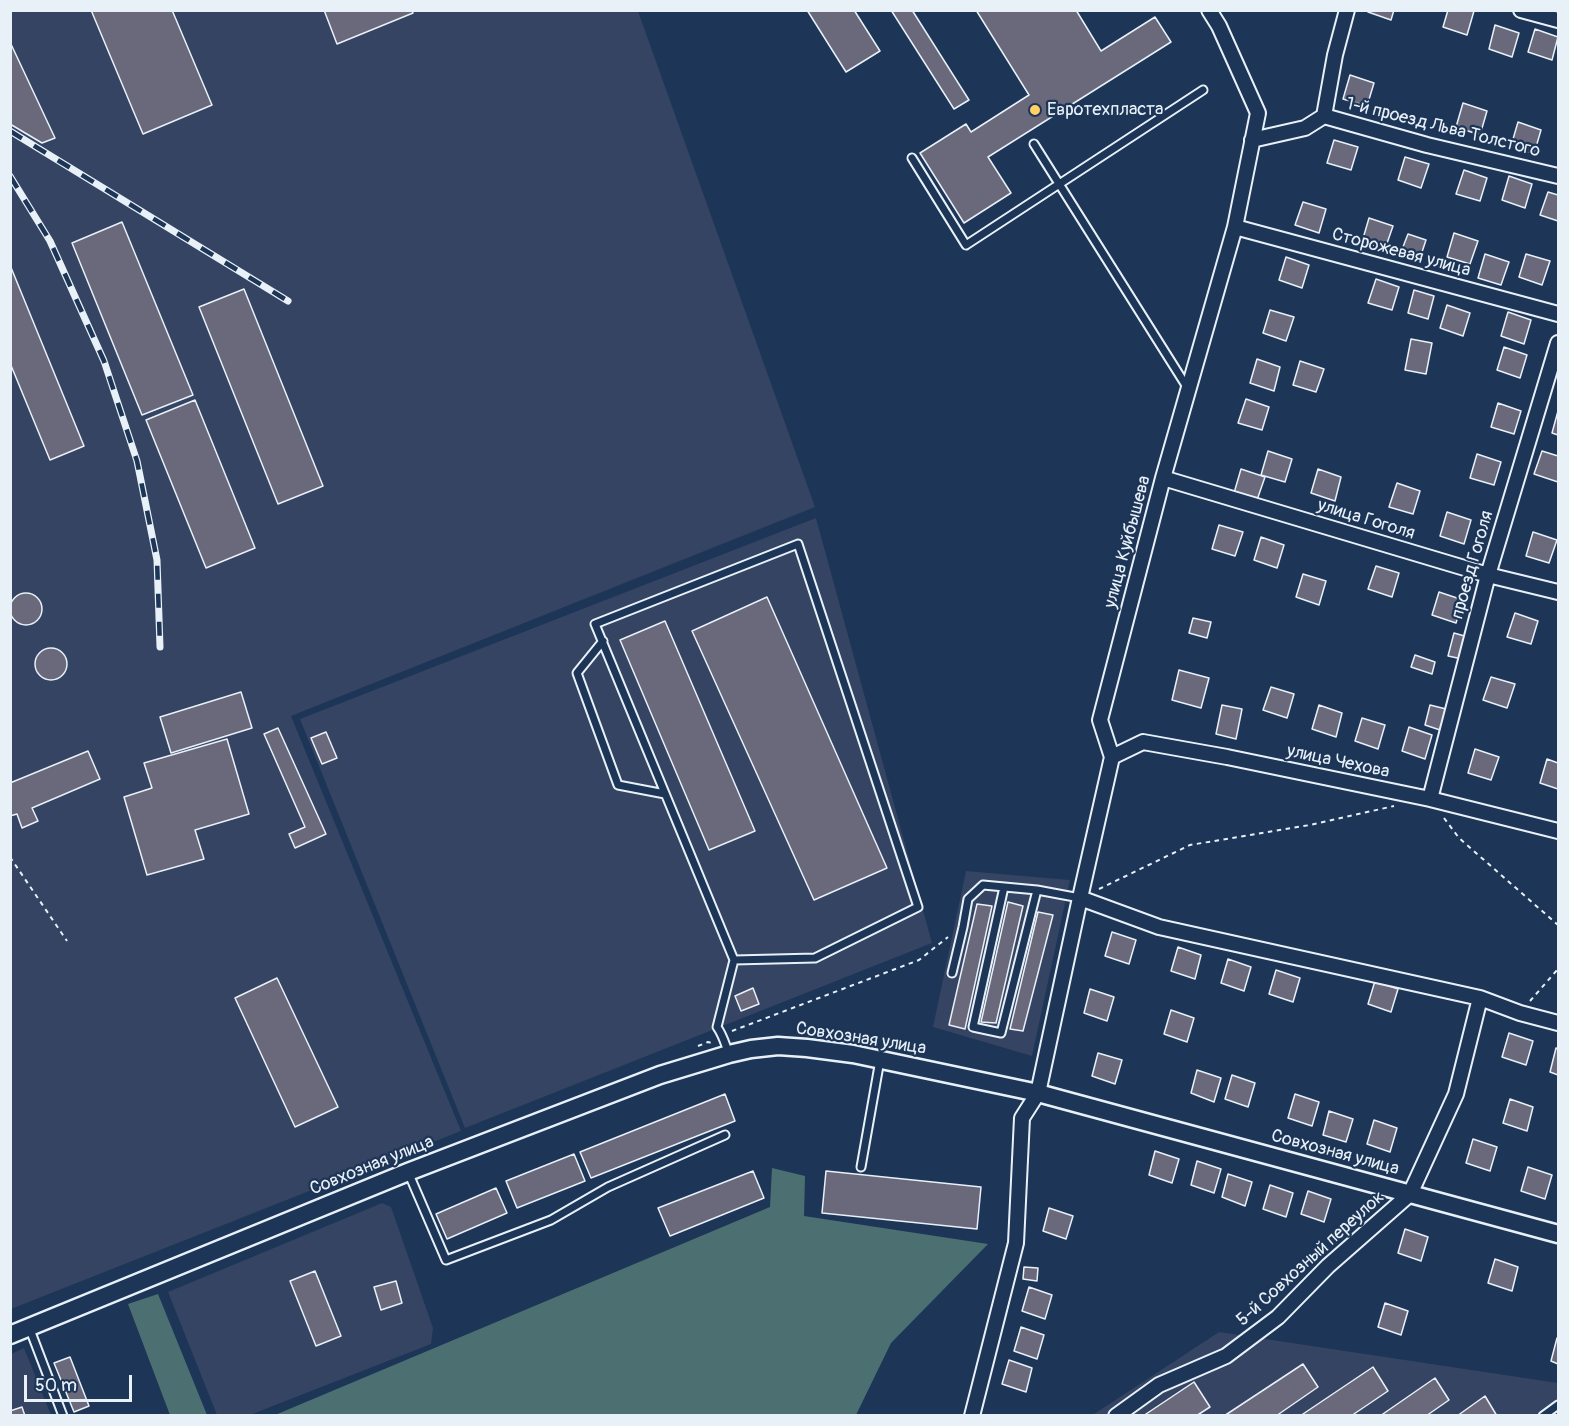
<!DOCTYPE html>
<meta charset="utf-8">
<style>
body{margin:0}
#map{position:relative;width:1569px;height:1426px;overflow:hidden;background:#1d3557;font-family:Pangolin,sans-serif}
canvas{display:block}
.frame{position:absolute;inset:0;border:12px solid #e8f1f8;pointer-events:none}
.scale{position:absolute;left:24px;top:1375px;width:108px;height:27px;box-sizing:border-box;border:3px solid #e8f1f8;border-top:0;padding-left:8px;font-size:18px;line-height:21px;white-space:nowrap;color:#e8f1f8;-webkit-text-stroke:4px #1d3557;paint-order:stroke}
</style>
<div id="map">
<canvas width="1569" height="1426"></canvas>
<div class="frame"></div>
<div class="scale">50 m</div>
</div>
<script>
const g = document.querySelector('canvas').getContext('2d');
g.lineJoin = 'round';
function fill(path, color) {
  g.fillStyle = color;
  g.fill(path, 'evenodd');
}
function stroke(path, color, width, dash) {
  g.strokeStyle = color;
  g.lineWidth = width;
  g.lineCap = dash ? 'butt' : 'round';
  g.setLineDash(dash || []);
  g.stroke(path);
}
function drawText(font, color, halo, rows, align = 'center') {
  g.font = font + ' Pangolin,sans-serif';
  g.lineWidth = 4.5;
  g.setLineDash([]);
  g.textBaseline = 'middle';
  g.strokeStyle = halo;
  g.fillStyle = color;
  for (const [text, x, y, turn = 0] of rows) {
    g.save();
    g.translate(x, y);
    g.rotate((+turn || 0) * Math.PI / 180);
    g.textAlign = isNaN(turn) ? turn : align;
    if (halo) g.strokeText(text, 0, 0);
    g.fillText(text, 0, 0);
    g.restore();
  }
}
fill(new Path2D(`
 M11 11H638L815 507 291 716 461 1131 11 1309Z
 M816 518 932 943 465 1128 300 719Z
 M966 871 1070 880 1032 1056 933 1027Z
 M382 1203 391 1207 433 1328 431 1344 250 1415H217L168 1292Z
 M1219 1332 1558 1383V1415L1091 1416Z
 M24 1348 51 1415 11 1416V1354Z`), '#344462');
fill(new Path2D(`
 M772 1168 805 1176 804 1216 988 1244 891 1343 856 1415H275L770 1207Z
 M158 1294 207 1415H170L128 1304Z`), '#4c7072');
const building = new Path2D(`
 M91 10H172L212 105 143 134Z
 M324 10H412L413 13 337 44Z
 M807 10H854L880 51 846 72Z
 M891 10H912L969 100 954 109Z
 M976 10H1076L1101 51 1155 17 1171 42 988 157 1011 193 964 223 920 153 966 124 971 132 1029 95Z
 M1368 10H1394L1391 20 1368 12Z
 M1448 10 1474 11 1467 35 1443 27Z
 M1495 25 1519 33 1512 57 1489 49Z
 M1535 29 1558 37 1552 60 1528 52Z
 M10 42 55 138 42 143 10 124Z
 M1350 75 1374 83 1367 106 1343 99Z
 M1463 103 1487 111 1480 135 1456 127Z
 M1518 122 1541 130 1534 154 1511 146Z
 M1334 140 1358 147 1351 170 1327 163Z
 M1405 157 1429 164 1421 188 1398 180Z
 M1464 170 1487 178 1480 201 1456 194Z
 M1509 176 1532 184 1525 208 1502 200Z
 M1548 192 1558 195V221L1540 215Z
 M1303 202 1326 209 1319 233 1295 225Z
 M1369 218 1393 226 1385 249 1362 242Z
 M122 222 193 395 142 415 72 243Z
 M1454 233 1478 241 1470 264 1447 257Z
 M1408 234 1426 240 1420 258 1401 252Z
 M1485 254 1509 262 1501 285 1478 278Z
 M1526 254 1550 261 1542 285 1519 277Z
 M1286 257 1309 265 1302 288 1279 280Z
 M10 265 84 446 50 460 10 363Z
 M1376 279 1399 287 1392 310 1368 303Z
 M244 289 323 486 278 504 199 307Z
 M1414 290 1434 296 1428 319 1408 313Z
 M1447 305 1470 313 1463 336 1440 328Z
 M1270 310 1294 317 1286 341 1263 333Z
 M1508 312 1531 320 1524 344 1501 336Z
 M1411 339 1432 343 1426 374 1405 370Z
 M1504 347 1527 355 1520 378 1497 370Z
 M1257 359 1280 367 1274 391 1250 383Z
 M1300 361 1324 369 1316 392 1293 385Z
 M1246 399 1269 407 1262 430 1238 423Z
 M195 400 255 548 206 568 146 420Z
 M1498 403 1521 411 1514 434 1491 427Z
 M1558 411V435L1552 433Z
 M1268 451 1292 459 1285 482 1261 475Z
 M1542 451 1558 456V482L1534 474Z
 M1477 454 1501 462 1494 485 1470 478Z
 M1241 469 1265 477 1257 500 1234 493Z
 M1318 469 1341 477 1335 501 1311 493Z
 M1397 483 1420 491 1413 514 1389 507Z
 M1447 512 1471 520 1464 544 1440 536Z
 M1219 525 1243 532 1235 556 1212 549Z
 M1533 532 1557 540 1549 563 1526 556Z
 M1261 537 1284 545 1277 568 1254 560Z
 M1376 566 1399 573 1392 597 1368 589Z
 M1303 574 1326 581 1319 605 1296 597Z
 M1439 592 1463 600 1456 623 1432 615Z
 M10 609a16 16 0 1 1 32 0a16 16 0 1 1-32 0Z
 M767 597 887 868 814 900 692 631Z
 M1515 613 1538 621 1531 644 1507 637Z
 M1193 618 1211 622 1207 638 1189 633Z
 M665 621 755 831 709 850 620 640Z
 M1454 633 1468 637 1462 659 1448 656Z
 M35 664a16 16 0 1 1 32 0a16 16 0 1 1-32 0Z
 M1415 655 1435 662 1432 674 1411 667Z
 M1179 670 1209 678 1201 708 1172 700Z
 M1491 677 1515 684 1507 708 1483 700Z
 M1271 687 1294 694 1287 718 1263 710Z
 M241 692 252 728 171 753 160 717Z
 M1222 705 1242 709 1236 739 1216 734Z
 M1319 705 1342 713 1336 737 1312 729Z
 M1430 705 1446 709 1440 730 1425 725Z
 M1362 718 1385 725 1378 749 1355 741Z
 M1409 727 1432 735 1425 759 1402 751Z
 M278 728 326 834 295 848 289 834 305 827 264 734Z
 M326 732 337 758 322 764 311 738Z
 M227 739 249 814 195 830 204 859 147 875 124 797 152 788 144 763Z
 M1475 749 1499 757 1491 780 1468 773Z
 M88 751 100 779 32 808 38 821 22 828 17 814 10 816V783Z
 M1547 759 1558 763V789L1540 783Z
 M1008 902 1023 906 996 1023 981 1022Z
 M977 904 992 906 965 1029 949 1025Z
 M1038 912 1053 915 1023 1031 1010 1029Z
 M1112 932 1136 940 1129 964 1105 956Z
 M1178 947 1201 955 1195 979 1171 971Z
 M1228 959 1251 967 1244 991 1221 983Z
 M1276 970 1300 978 1293 1002 1269 994Z
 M277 978 338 1107 295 1127 235 998Z
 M1375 981 1398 989 1391 1012 1368 1004Z
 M753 988 759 1004 741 1011 735 996Z
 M1090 989 1114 997 1107 1021 1084 1013Z
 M1171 1010 1194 1018 1187 1042 1164 1034Z
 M1509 1033 1533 1041 1526 1065 1502 1057Z
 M1556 1048 1558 1049V1075L1550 1072Z
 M1098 1053 1122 1060 1115 1084 1092 1076Z
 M1197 1070 1221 1078 1214 1102 1191 1093Z
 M1232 1075 1255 1083 1248 1107 1225 1099Z
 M725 1094 735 1121 591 1178 580 1152Z
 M1295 1094 1319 1102 1312 1126 1288 1118Z
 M1510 1099 1533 1107 1527 1131 1503 1123Z
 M1329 1111 1353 1119 1346 1142 1323 1135Z
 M1374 1120 1397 1128 1390 1152 1367 1144Z
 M1473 1139 1497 1147 1490 1171 1466 1163Z
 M1155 1151 1179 1159 1172 1183 1149 1175Z
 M574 1154 585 1181 517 1208 506 1181Z
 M1197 1161 1221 1169 1214 1193 1191 1185Z
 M1528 1167 1552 1175 1545 1199 1521 1191Z
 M753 1171 764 1198 670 1236 658 1208Z
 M826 1171 981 1187 977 1229 822 1213Z
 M1228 1174 1252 1182 1245 1206 1222 1197Z
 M1270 1185 1293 1193 1286 1217 1263 1209Z
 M496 1188 507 1213 447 1239 436 1214Z
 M1308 1191 1331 1199 1324 1222 1301 1214Z
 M1049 1208 1073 1216 1066 1239 1043 1231Z
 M1405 1229 1428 1237 1421 1261 1398 1253Z
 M1495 1259 1518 1267 1512 1291 1488 1283Z
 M1024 1267 1038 1268 1037 1281 1023 1279Z
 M315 1271 341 1336 316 1346 290 1281Z
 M396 1281 402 1303 381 1310 374 1287Z
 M1029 1287 1052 1295 1045 1319 1022 1311Z
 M1385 1303 1408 1311 1401 1335 1378 1327Z
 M1021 1327 1044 1335 1037 1359 1014 1351Z
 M1557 1338H1558V1364L1551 1361Z
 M70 1357 89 1406 74 1412 54 1363Z
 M1009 1360 1032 1368 1026 1392 1002 1384Z
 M1303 1364 1318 1387 1276 1416H1224Z
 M1373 1367 1388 1391 1351 1416H1300Z
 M1435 1378 1449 1400 1426 1416H1380Z
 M1194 1382 1210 1407 1196 1416H1143Z
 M1485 1396 1497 1416H1457Z
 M22 1407 25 1416H10V1411Z`);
fill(building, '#6a687b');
stroke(building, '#e8f1f8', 1.5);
const service = new Path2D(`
 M1034 144 1187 387
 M912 158 966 245 1203 90
 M603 641 577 673 618 785 665 794
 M1004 887 973 1027 1001 1033 1037 890
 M952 973 963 927 968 899 983 885 1037 890 1080 898
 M729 1054C725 1044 723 1035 717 1027L734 960 815 958 918 907 798 544 595 624 734 960
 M861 1167 880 1060
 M408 1172 446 1260 551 1220 608 1187 725 1135
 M29 1327 63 1416
 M1543 1416 1558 1405`);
const minor = new Path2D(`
 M1521 10 1558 20
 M1324 116 1335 55 1347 10
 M1252 140 1305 128 1324 116 1427 145 1558 176
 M1235 227 1558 314
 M1163 478 1488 575 1558 592
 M1112 757 1143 742 1227 757 1430 799 1558 831
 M1430 799 1488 575 1558 343
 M1080 898 1159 927 1480 998 1520 1013 1558 1023
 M972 1416 1016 1243 1022 1118 1038 1093 1080 898 1112 757 1100 720 1163 478 1235 227 1258 113 1219 26 1209 10
 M1116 1416 1159 1385 1226 1356 1278 1317 1328 1266 1410 1194 1456 1094 1480 998`);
const tertiary = new Path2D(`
 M10 1335 408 1172 660 1075 729 1054 751 1049 778 1046 807 1048 853 1054 1038 1093 1558 1234`);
stroke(service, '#e8f1f8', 11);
stroke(minor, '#e8f1f8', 18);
stroke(tertiary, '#e8f1f8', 21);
stroke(new Path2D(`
 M1444 818 1459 838 1558 925
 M10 857 67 941
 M1099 889 1190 845 1310 825 1394 806
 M1530 1001 1558 969
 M732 1031 919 960 948 937
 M698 1046 708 1042 712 1043`), '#e8f1f8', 2, [4.5, 4.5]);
stroke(service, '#1d3557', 7);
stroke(minor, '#1d3557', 14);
stroke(tertiary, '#1d3557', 16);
const rail = new Path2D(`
 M10 131 288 301
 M10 176 50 241 104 361 137 461 157 560 160 647`);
stroke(rail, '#e8f1f8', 7);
stroke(rail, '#1d3557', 4.5, [14]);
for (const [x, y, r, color] of [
 [1035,110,6,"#ffd166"]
]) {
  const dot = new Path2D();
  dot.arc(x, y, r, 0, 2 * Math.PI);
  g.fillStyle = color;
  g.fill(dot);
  stroke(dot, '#1d3557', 2);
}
drawText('18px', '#e8f1f8', '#1d3557', [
 ["Евротехпласта",1047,110]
], 'left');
drawText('18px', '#e8f1f8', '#1d3557', [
 ["1-й проезд Льва Толстого",1443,128,14],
 ["Сторожевая улица",1401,253,15],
 ["улица Гоголя",1366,520,17],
 ["улица Куйбышева",1128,542,-75],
 ["проезд Гоголя",1473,565,-74],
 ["улица Чехова",1338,762,12],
 ["Совхозная улица",861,1039,9],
 ["Совхозная улица",1335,1153,15],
 ["Совхозная улица",372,1166,-22],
 ["5-й Совхозный переулок",1311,1259,-42]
]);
</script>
